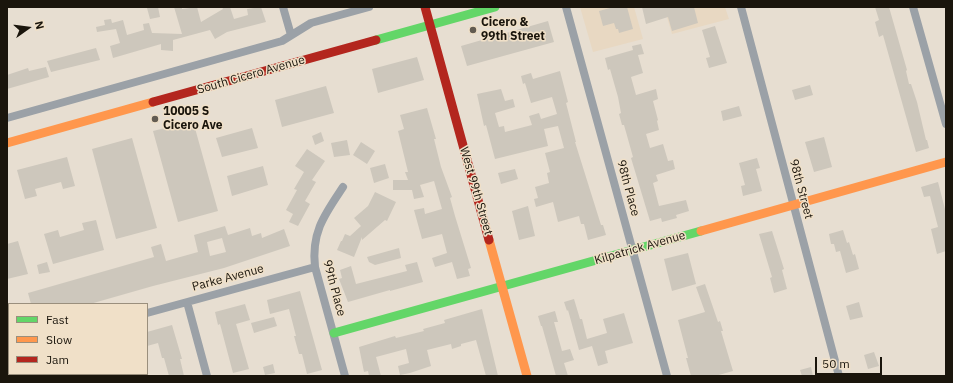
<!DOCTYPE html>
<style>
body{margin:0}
#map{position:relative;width:953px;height:383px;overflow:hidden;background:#e7ded1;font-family:"IBM Plex Sans",sans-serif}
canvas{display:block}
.frame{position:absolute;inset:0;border:8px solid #1a150c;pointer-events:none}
.legend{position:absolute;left:8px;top:303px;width:140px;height:72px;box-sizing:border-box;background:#f0e0c8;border:1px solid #9a8f7d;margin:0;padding:5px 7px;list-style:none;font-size:12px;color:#1a150c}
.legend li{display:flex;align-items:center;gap:8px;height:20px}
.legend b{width:20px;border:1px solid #9a8f7d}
.north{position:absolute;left:8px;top:8px;width:40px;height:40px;-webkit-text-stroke:3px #f0e0c8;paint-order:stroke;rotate:76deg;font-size:11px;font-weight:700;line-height:16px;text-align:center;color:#1a150c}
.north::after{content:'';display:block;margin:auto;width:14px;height:18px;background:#1a150c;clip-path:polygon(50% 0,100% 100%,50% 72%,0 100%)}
.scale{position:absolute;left:815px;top:357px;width:67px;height:18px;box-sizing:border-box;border:2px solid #1a150c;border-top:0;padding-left:5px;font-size:12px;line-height:14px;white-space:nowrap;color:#1a150c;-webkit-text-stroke:3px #f0e0c8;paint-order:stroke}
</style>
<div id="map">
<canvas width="953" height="383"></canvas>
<div class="frame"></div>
<ul class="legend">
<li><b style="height:5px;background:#63d668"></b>Fast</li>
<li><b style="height:5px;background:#ff974d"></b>Slow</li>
<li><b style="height:5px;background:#b3261e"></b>Jam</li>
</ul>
<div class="north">N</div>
<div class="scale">50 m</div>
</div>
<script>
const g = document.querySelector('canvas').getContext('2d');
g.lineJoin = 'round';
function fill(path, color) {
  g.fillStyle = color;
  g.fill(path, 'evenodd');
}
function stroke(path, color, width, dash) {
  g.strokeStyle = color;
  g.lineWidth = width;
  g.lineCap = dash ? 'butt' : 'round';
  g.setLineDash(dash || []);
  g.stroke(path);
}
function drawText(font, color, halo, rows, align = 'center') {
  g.font = font + ' "IBM Plex Sans",sans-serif';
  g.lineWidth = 3;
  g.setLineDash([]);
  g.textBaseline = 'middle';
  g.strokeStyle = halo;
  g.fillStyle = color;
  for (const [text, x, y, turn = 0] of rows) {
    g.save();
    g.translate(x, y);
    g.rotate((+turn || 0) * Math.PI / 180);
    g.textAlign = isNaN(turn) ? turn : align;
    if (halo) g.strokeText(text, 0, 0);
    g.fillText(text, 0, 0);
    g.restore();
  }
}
fill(new Path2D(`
 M580 7H634L643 39 593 52Z
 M664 7H725L729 19 672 34Z`), '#e8d8c2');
fill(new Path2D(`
 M153 7H158L160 17 150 19 147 8Z
 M174 7H182V9L197 7 201 22 223 9 222 7H230L234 19 248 15 247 9 261 7 266 22 227 32 215 39 210 30 173 40V51L161 50V44L113 58 110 46 120 43 116 29 97 32 96 27 105 25 104 20 111 19 112 23 123 20 127 35 144 30 143 24 149 23 152 33 182 34Z
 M610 7H627L633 29 619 33 618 29H616L614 23 603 26 599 11 610 8Z
 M642 7H694L698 23 672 31 668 17 646 24Z
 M875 7H889L907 70 906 71 909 84H911L917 102 926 140H927L929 148 916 152 883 35 879 37 875 22 879 20Z
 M548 21 554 42 467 66 461 46Z
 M715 26 727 63 709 68 706 58 710 57 702 30Z
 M641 44 644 54 638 55 643 73 631 77 636 95 656 89 658 99 653 101 658 120 657 121 659 130 646 134 650 148 663 144 668 161 673 160 675 169 656 175 658 181 653 183 659 206 686 200 689 211 676 215 677 218 662 222 661 218 650 221 631 158 633 157 624 125H622L619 114 621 113 618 97 610 69 608 70 605 58 633 50 632 46Z
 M96 48 100 60 51 72 47 61Z
 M417 57 424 80 378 93 372 69Z
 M46 67 49 77 7 89V75L28 68 29 71Z
 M560 71 568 102 566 103 576 142H575L601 225H603L606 235 588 240 584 224H581L579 216 558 222 553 202 536 207 534 199 538 198 535 187 549 183 547 173 550 172 545 153 564 148 558 126 544 129 548 146 495 159 486 125 484 126 477 94 501 89 505 101 513 99 515 107 495 113 499 127 504 126 505 132 532 125 529 116 539 113 541 119 557 114 552 97 531 103 525 83 523 84 521 76 531 73 533 79Z
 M810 85 813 95 795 100 792 90Z
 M326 86 334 113 282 127 275 100Z
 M739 106 742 116 723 121 721 111Z
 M427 108 436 139H434L441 167 452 197 450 198 455 216 471 268 468 269 470 276 457 279 452 262 435 267 432 258 447 253 442 234 422 239 414 210 424 208 425 214 442 209 434 181 420 185 424 197 414 199 412 190H393V180H408L405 172H408L398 131 404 129 400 115Z
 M193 121 218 211 178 222 153 131Z
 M252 128 258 148 222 157 216 138Z
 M321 132 324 141 315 145 312 136Z
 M824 137 832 167 814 172 805 142Z
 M132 138 157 228 116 239 92 149Z
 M347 140 350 155 334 157 331 143Z
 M361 142 375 151 367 164 353 155Z
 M307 149 325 161 312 180 316 182 305 201 310 204 298 226 289 222 293 214 286 210 297 190 294 189 304 172 295 166Z
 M67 157 75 186 63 189 61 182 35 189 37 196 25 199 17 170Z
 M757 158 760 168 756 169 762 191 743 196 741 186 745 185 739 163Z
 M385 164 389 178 374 183 370 168Z
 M263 166 268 185 232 196 227 176Z
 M515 169 518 179 501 184 498 173Z
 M938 182 946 213V251L937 254 931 229 938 227 930 196 924 197 921 187Z
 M375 192 396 202 387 221 385 220 362 240V237L354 257 337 250 341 241H342L345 234 350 236 361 226 354 218 368 206Z
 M528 206 535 236 519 240 512 211Z
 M96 220 104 250 53 264 44 234 58 230 60 237 84 230 82 223Z
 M225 226 228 235 250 228 252 236 261 233 262 238 284 229 290 246 224 268 153 286 90 304H31L28 293 154 257 151 247 161 244 166 261 198 252 194 235ZM222 238 226 252 210 256 207 242Z
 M843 230 847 243 849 242 853 255 855 254 859 269 846 273 840 251 836 252 834 244H831L829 234Z
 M772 231 784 269 782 270 787 289 774 293 770 278 772 277 759 234Z
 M18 241 28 274 7 279V244Z
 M399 248 401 258 375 265 369 262 367 257Z
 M688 253 696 284 672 291 664 259Z
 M47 262 50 272 39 274 37 265Z
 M417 262 423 282 390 291V290L348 302 339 279 342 278 340 270 351 266 356 284 407 271 405 265Z
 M705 284 718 322 720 321 723 331H721L733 371 715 376H691L686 358H688L678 320 705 312 696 287Z
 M300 291 322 370 307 374 302 354H299L294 336H296L289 309 270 314 267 300Z
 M574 299 580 319H582L587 339 607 333 603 319 624 313 633 343 605 351 608 363 598 366 592 346 579 350 568 310 567 311 564 302Z
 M859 302 863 317 850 320 846 306Z
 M245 304 250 320 236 324 249 369 233 373 220 324 218 325 215 312Z
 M482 309 498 376H486L476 340 461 344V346L452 349 451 344 427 350 431 366 410 373 400 375 398 366 409 363 406 349 376 357 381 376H369L368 371 364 372 359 347 395 336 396 338 424 331 423 329 445 323 444 320Z
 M555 311 558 322H554L562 351 570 349 574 360 564 363 568 376H556L542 326H541L538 316Z
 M274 317 277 326 254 333 251 323Z
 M172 325 182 359H180L184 376H169L164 358H162L158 343 147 346V332Z
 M874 352 879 366 868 369 864 355Z
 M273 364 275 373 265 375 263 367Z
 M811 367 813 376H802L800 370Z`), '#cdc7bc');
stroke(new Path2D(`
 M283 7 291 35
 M566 7 667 376
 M741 7 839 376
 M913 7 946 124
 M7 118 282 41 311 23 369 7
 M343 187C325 214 311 232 315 267L345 376
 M187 302 207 376
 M147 313 315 267
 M7 352 9 351`), '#9ba1a7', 8);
stroke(new Path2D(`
 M376 40 495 7
 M334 333 701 231`), '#63d668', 9);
stroke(new Path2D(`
 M7 143 153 102
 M701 231 946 162
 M489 240 527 376`), '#ff974d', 9);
stroke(new Path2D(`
 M425 7 489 240
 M153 102 376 40`), '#b3261e', 9);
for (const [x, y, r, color] of [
 [473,30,4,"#625b51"],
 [155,119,4,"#625b51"]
]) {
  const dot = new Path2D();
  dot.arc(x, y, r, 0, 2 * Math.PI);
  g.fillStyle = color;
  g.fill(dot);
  stroke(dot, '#f0e0c8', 1.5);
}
drawText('bold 12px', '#1a150c', '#f0e0c8', [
 ["Cicero &",481,23],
 ["99th Street",481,37],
 ["10005 S",163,112],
 ["Cicero Ave",163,126]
], 'left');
drawText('12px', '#1a150c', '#f0e0c8', [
 ["South Cicero Avenue",251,75,-16],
 ["98th Place",628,188,75],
 ["98th Street",801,189,75],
 ["West 99th Street",476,191,74],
 ["Kilpatrick Avenue",640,248,-16],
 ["Parke Avenue",228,278,-15],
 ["99th Place",334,288,75]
]);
</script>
